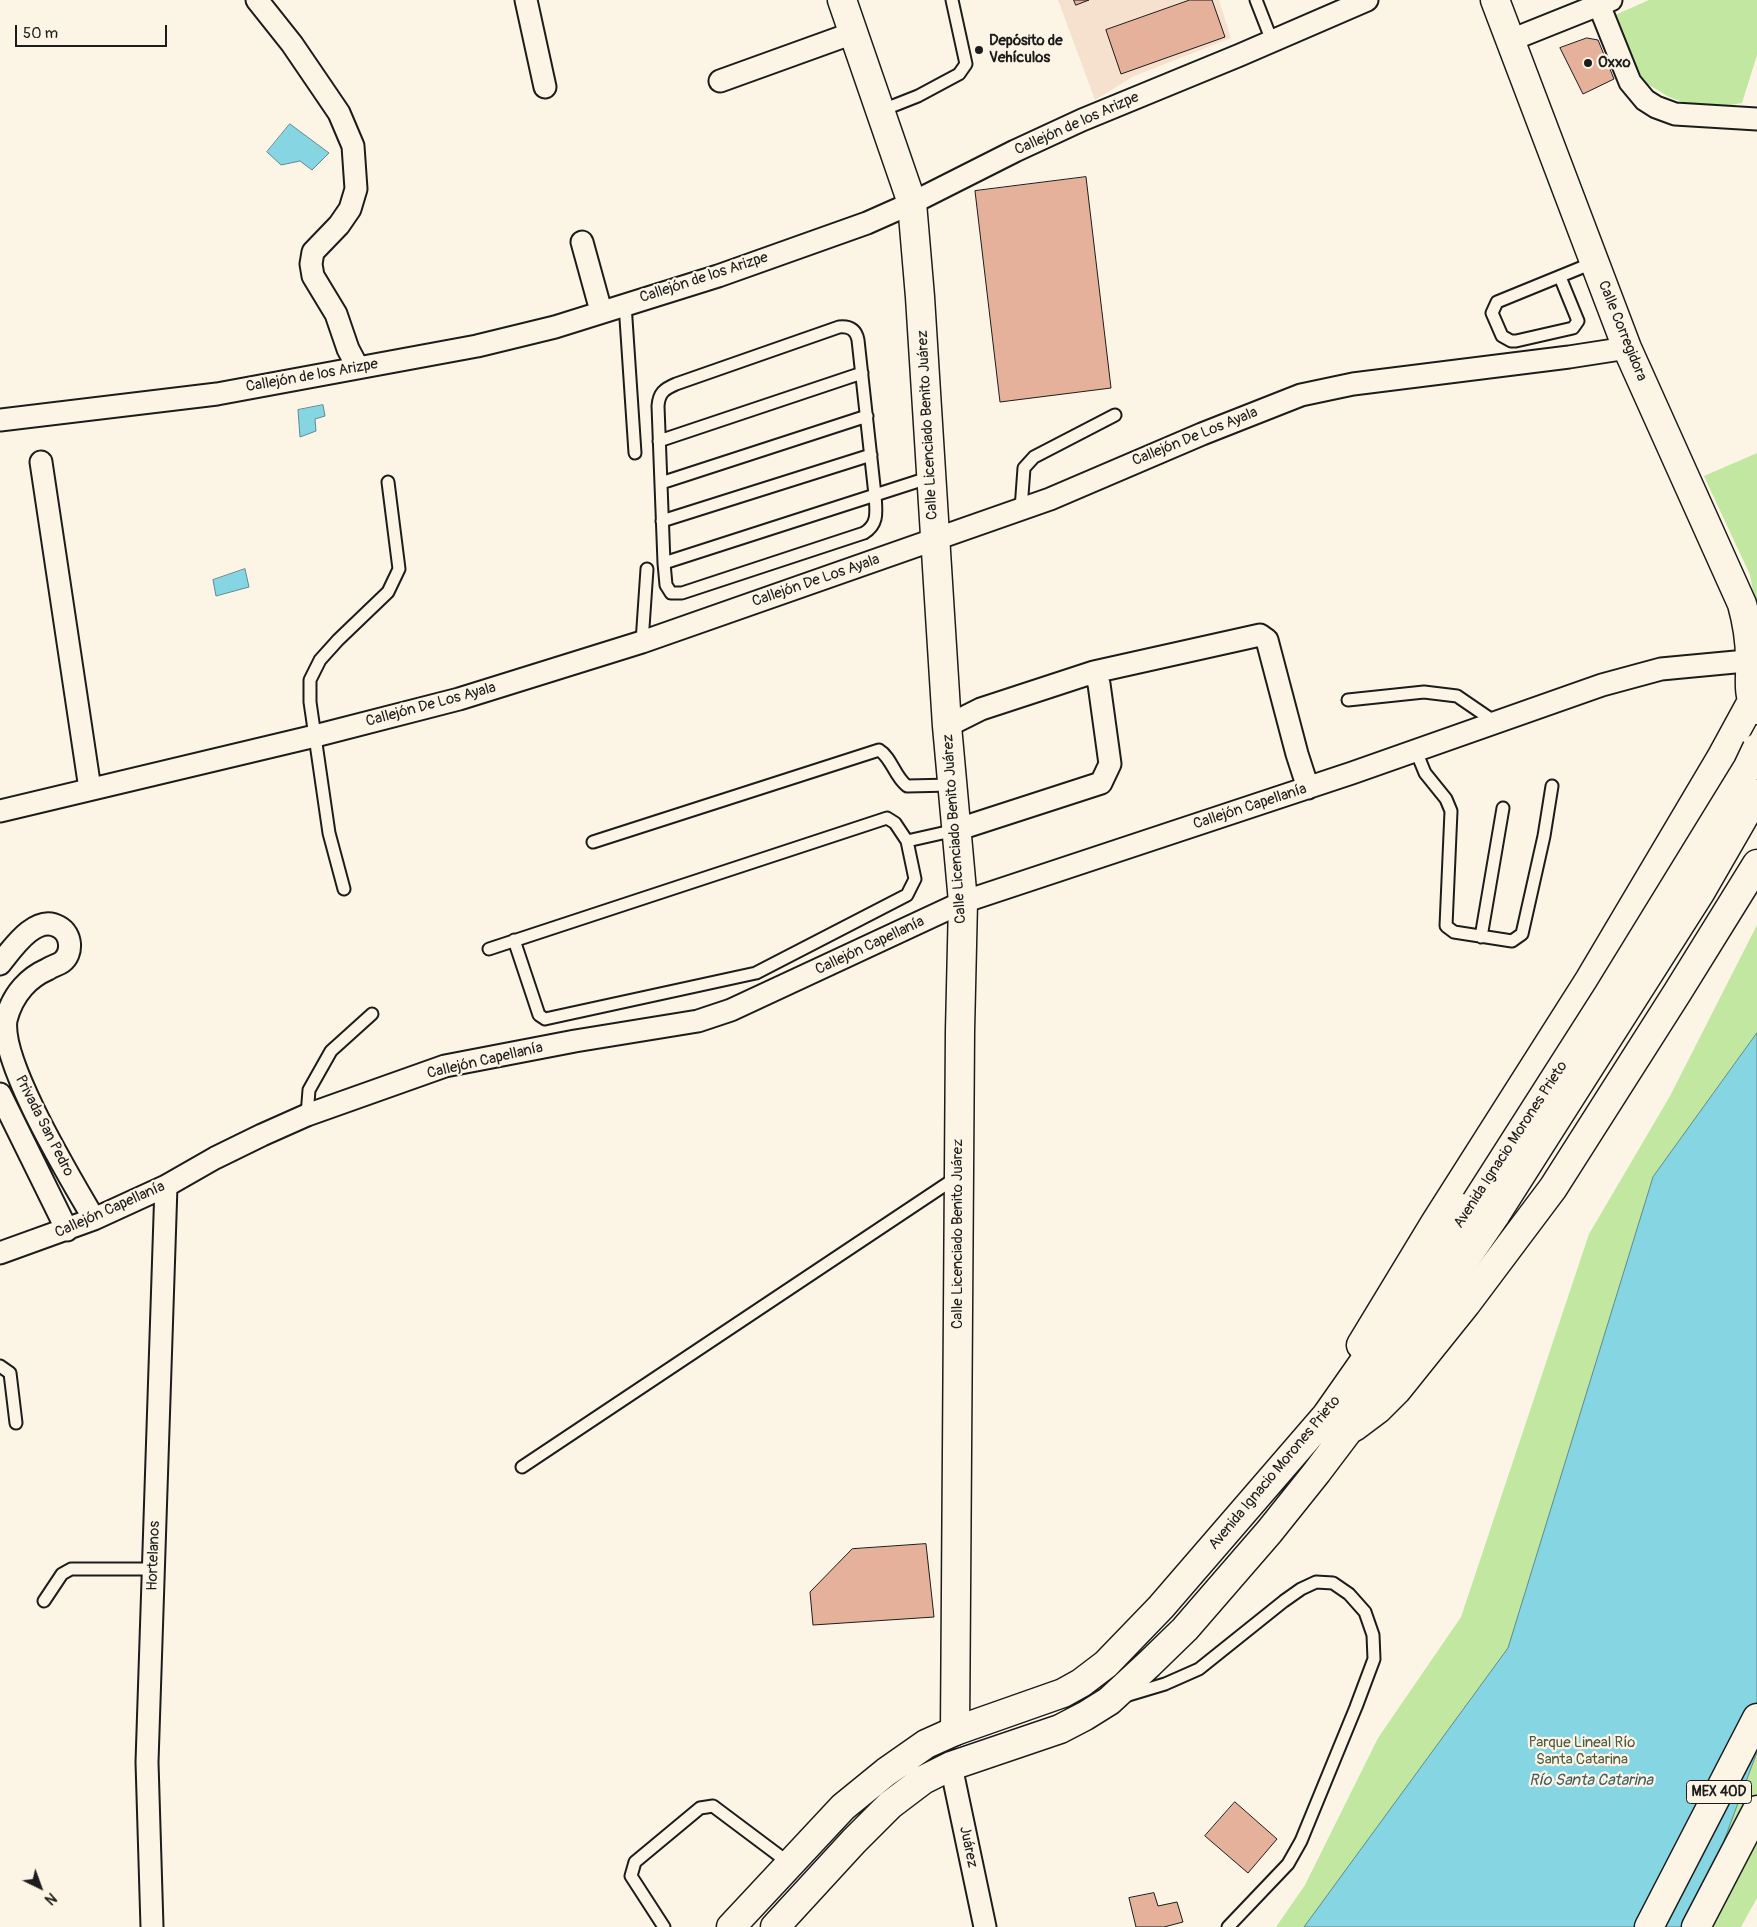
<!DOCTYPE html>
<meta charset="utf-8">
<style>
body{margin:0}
#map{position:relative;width:1757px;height:1927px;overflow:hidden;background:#fcf5e5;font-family:Pangolin,sans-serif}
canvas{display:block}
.north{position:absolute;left:15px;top:1862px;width:50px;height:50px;-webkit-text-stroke:4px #fcf5e5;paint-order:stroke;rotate:138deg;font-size:14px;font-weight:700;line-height:20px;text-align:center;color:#1c1c1c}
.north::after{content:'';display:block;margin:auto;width:18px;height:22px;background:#1c1c1c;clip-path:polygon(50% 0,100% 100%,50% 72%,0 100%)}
.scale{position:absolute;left:15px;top:25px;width:152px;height:22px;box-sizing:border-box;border:2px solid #1c1c1c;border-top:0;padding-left:6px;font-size:15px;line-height:18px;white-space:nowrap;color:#1c1c1c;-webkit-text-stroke:4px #fcf5e5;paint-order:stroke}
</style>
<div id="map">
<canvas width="1757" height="1927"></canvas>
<div class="north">N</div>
<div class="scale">50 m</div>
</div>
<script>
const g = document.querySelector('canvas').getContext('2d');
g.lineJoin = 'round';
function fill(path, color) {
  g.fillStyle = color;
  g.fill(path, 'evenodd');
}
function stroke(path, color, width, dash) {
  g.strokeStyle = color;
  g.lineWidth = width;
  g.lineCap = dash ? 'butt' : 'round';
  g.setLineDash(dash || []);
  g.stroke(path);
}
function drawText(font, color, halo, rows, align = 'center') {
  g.font = font + ' Pangolin,sans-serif';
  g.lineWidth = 4.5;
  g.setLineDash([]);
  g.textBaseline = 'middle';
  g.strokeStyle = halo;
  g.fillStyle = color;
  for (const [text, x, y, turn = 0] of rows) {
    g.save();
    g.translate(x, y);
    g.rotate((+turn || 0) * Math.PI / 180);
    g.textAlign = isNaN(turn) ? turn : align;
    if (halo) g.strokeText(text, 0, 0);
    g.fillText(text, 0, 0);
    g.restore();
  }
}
fill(new Path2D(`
 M1058 0H1219L1231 38 1134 76 1095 100Z`), '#f5e1ce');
fill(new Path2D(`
 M1649 0H1757V55L1742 103 1713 108 1692 105 1669 97 1641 80 1620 34 1615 15Z
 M1757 453V615L1750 575 1704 476Z
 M1757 925V1898L1741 1927H1276L1305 1885 1378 1738 1461 1617 1589 1234 1670 1096Z`), '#c2e7a1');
const water = new Path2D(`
 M290 124 329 153 312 170 300 161 281 165 267 152Z
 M323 405 325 416 315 419 316 431 300 437 298 410Z
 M245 569 249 587 216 596 213 580Z
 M1757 1033V1752L1692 1927H1304L1508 1648 1653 1177Z`);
fill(water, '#86d5e3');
stroke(water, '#5c8b93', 1);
const building = new Path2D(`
 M1074 0H1089L1076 5Z
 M1190 0H1212L1225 37 1121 74 1106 30Z
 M1587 38 1598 40 1614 79 1583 94 1560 48Z
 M1086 177 1111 388 1000 402 975 191Z
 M926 1544 934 1617 813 1625 810 1592 852 1549Z
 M1235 1802 1277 1839 1248 1873 1205 1836Z
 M1154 1893 1158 1906 1177 1902 1183 1922 1164 1927H1136L1129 1898Z`);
fill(building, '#e6b19a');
stroke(building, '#1c1c1c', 1);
const service = new Path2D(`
 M1256 0 1272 41
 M880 111 918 96 959 74 966 64 952 0
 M1560 277 1578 321 1573 328 1516 341H1511L1502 336 1492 313 1497 302 1595 262
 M625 304 635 453
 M839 327C850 326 856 330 858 340L875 495C876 511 879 524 864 533L682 593H671L666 585 664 563 658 406C659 393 664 389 676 384Z
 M659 441 862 373
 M661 483 867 416
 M1021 509 1024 468 1034 457 1115 415
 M662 521 871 455
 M664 563 931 477
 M642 642 647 569
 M1348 700 1424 692 1457 696 1495 722
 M1416 751 1425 773 1446 799 1451 811 1446 926 1454 932 1512 941 1522 934 1544 836 1552 786
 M593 842 879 750C892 758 894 776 907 786L952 785
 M344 889 329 833 310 702V680L320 660 338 640 388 592 399 569 388 482
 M1481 937 1503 808
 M514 940 539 1015 545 1019 756 973 907 895 915 879 907 841 956 830
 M489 949 887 818 895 823 907 841
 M307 1115 309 1090 331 1051 372 1014
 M0 1366 10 1373 16 1423
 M522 1467 957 1177
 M44 1601 62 1574 71 1569H153
 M1125 1696 1165 1684 1199 1669 1284 1601 1301 1589 1316 1582 1333 1583 1349 1594 1365 1612 1373 1635 1374 1659 1356 1707 1301 1841 1288 1864 1228 1927
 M664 1927 631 1876 635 1862 700 1808 713 1806 781 1857`);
const minor = new Path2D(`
 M257 0 292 44 322 88 339 113 353 146 356 189 350 209 339 225 313 252 311 264 313 276 336 314 348 349 358 368
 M526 0 545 87
 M1599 5 1630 82 1645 100 1656 107 1675 114 1757 119
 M1511 40 1611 0
 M720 81 853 33
 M582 242 601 311
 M0 420 217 394 477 346 555 327 718 276 867 223 912 203 1015 151 1082 120 1240 55 1367 0
 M41 462 90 789
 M947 726 981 709 1094 672 1260 635 1267 640 1297 754 1308 788
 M0 811 315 736 459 699 642 642 1050 499 1202 434 1301 395 1353 384 1569 357 1627 348
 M956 830 1101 783 1110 764 1099 684 1094 672
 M0 964C12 949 36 913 59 927 72 934 73 954 62 962 58 965 52 966 48 969 39 973 30 979 23 987 15 996 9 1008 6 1020 0 1063 71 1179 94 1219
 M0 1094 67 1230
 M0 1253 94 1219 166 1186 215 1158 262 1135 307 1115 445 1066 575 1041 698 1021 731 1010 963 902 1352 773 1602 685 1661 669 1757 660
 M951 1766 985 1927
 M152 1927 147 1762 166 1186`);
const tertiary = new Path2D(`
 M842 0 912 203 920 297 947 726 963 902 960 1031 955 1731
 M1495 0 1627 348 1742 604C1747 622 1750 640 1750 659 1751 681 1747 688 1755 710
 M1361 1345 1435 1223 1590 979 1721 758 1757 692
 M1354 1427 1378 1409 1397 1390 1466 1304 1553 1188 1677 993 1757 864`);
const primary = new Path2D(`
 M731 1927 843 1807 886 1772 926 1744 955 1731 1063 1693 1081 1683 1106 1664 1161 1607 1326 1416 1476 1202
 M775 1927 854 1841 890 1805 923 1780 951 1766 1060 1729 1085 1716 1109 1701 1149 1664 1185 1629 1269 1532 1317 1472 1348 1431 1496 1214`);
const motorway = new Path2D(`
 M1649 1927 1757 1718
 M1696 1927 1757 1810`);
stroke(service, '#1c1c1c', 15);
stroke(minor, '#1c1c1c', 25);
stroke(tertiary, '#1c1c1c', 31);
stroke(primary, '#1c1c1c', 31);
stroke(motorway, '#1c1c1c', 31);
stroke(service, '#fcf5e5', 11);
stroke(minor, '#fcf5e5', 21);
stroke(tertiary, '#fcf5e5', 28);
stroke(primary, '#fcf5e5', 28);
stroke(motorway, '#fcf5e5', 28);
const primaryBridge = new Path2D(`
 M1476 1202 1608 995 1748 767 1757 748
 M1496 1214 1700 893 1757 794`);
stroke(primaryBridge, '#1c1c1c', 31, []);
stroke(primaryBridge, '#fcf5e5', 28);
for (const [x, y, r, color] of [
 [979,50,5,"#1c1c1c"],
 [1588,63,5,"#1c1c1c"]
]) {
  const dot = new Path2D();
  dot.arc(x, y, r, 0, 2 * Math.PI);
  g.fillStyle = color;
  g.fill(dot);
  stroke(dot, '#fcf5e5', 2);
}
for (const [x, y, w] of [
 [1719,1792,65]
]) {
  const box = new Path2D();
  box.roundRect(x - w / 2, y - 11.5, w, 23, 4);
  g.fillStyle = '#fcf5e5';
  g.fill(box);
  stroke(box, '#1c1c1c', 1);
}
drawText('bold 14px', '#1c1c1c', null, [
 ["MEX 40D",1719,1792]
]);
drawText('bold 15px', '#1c1c1c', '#fcf5e5', [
 ["Depósito de",989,41],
 ["Vehículos",989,58],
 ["Oxxo",1598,63]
], 'left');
drawText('15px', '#1c1c1c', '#fcf5e5', [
 ["Callejón de los Arizpe",1077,124,-24],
 ["Callejón de los Arizpe",704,278,-18],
 ["Calle Corregidora",1622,331,68],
 ["Callejón de los Arizpe",312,376,-10],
 ["Calle Licenciado Benito Juárez",928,425,-93],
 ["Callejón De Los Ayala",1195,437,-22],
 ["Callejón De Los Ayala",816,581,-19],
 ["Callejón De Los Ayala",431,705,-15],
 ["Callejón Capellanía",1250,807,-18],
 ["Calle Licenciado Benito Juárez",955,829,-94],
 ["Callejón Capellanía",870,946,-25],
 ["Callejón Capellanía",485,1061,-13],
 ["Privada San Pedro",44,1126,63],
 ["Avenida Ignacio Morones Prieto",1511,1145,-57],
 ["Callejón Capellanía",110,1210,-24],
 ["Calle Licenciado Benito Juárez",958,1234,-90],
 ["Avenida Ignacio Morones Prieto",1275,1473,-50],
 ["Hortelanos",154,1556,-88],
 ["Juárez",968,1847,78]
]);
drawText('15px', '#4e5944', '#fcf5e5', [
 ["Parque Lineal Río",1582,1743],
 ["Santa Catarina",1582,1760]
]);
drawText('italic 16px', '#415d62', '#fcf5e5', [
 ["Río Santa Catarina",1591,1781]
]);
</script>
